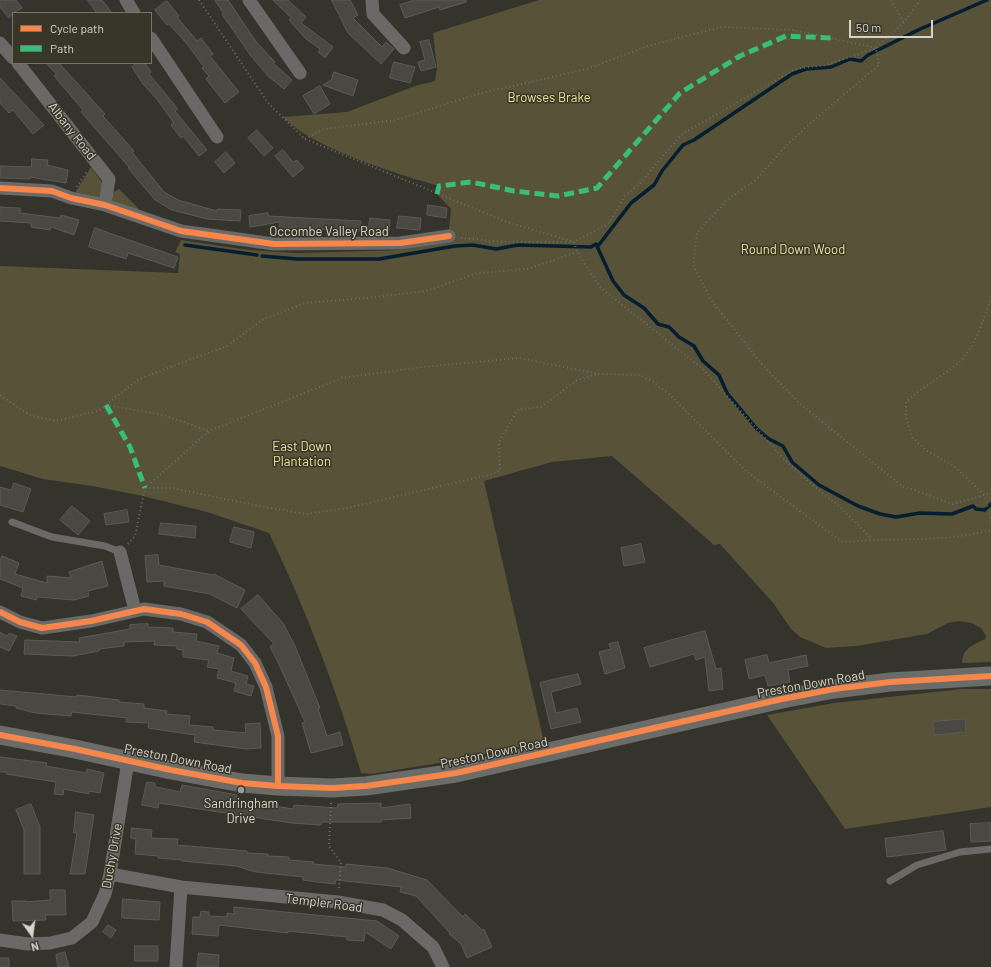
<!DOCTYPE html>
<style>
body{margin:0}
#map{position:relative;width:991px;height:967px;overflow:hidden;background:#34332c;font-family:Barlow,sans-serif}
canvas{display:block}
.legend{position:absolute;left:12px;top:12px;width:140px;height:52px;box-sizing:border-box;background:#383629;border:1px solid #77756a;margin:0;padding:5px 7px;list-style:none;font-size:12px;color:#d5d3cc}
.legend li{display:flex;align-items:center;gap:8px;height:20px}
.legend b{width:20px;border:1px solid #77756a}
.north{position:absolute;left:12px;top:915px;width:40px;height:40px;-webkit-text-stroke:3px #383629;paint-order:stroke;rotate:166deg;font-size:11px;font-weight:700;line-height:16px;text-align:center;color:#d5d3cc}
.north::after{content:'';display:block;margin:auto;width:14px;height:18px;background:#d5d3cc;clip-path:polygon(50% 0,100% 100%,50% 72%,0 100%)}
.scale{position:absolute;left:849px;top:20px;width:84px;height:18px;box-sizing:border-box;border:2px solid #d5d3cc;border-top:0;padding-left:5px;font-size:12px;line-height:14px;white-space:nowrap;color:#d5d3cc;-webkit-text-stroke:3px #383629;paint-order:stroke}
</style>
<div id="map">
<canvas width="991" height="967"></canvas>
<ul class="legend">
<li><b style="height:5px;background:#f5874c"></b>Cycle path</li>
<li><b style="height:5px;background:#3abd76"></b>Path</li>
</ul>
<div class="north">N</div>
<div class="scale">50 m</div>
</div>
<script>
const g = document.querySelector('canvas').getContext('2d');
g.lineJoin = 'round';
function fill(path, color) {
  g.fillStyle = color;
  g.fill(path, 'evenodd');
}
function stroke(path, color, width, dash) {
  g.strokeStyle = color;
  g.lineWidth = width;
  g.lineCap = dash ? 'butt' : 'round';
  g.setLineDash(dash || []);
  g.stroke(path);
}
function drawText(font, color, halo, rows, align = 'center') {
  g.font = font + ' Barlow,sans-serif';
  g.lineWidth = 3;
  g.setLineDash([]);
  g.textBaseline = 'middle';
  g.strokeStyle = halo;
  g.fillStyle = color;
  for (const [text, x, y, turn = 0] of rows) {
    g.save();
    g.translate(x, y);
    g.rotate((+turn || 0) * Math.PI / 180);
    g.textAlign = isNaN(turn) ? turn : align;
    if (halo) g.strokeText(text, 0, 0);
    g.fillText(text, 0, 0);
    g.restore();
  }
}
fill(new Path2D(`
 M539 0H991V662L962 663C963 647 974 645 985 639L986 636 981 628 971 623 958 621 948 623 927 634 856 646 826 648 800 637 791 629 774 604 720 544 714 545 612 456 552 462 484 481 544 742 439 763 371 774 361 773C337 690 306 610 269 533L207 512 143 496 92 486 43 479 0 466V266L178 273 180 254 175 252 181 240 249 250 296 253 400 250 448 239 451 209 437 194 439 186C397 174 312 148 283 117L347 112 415 86 435 81 437 68 433 33Z
 M91 167 104 185 102 195 98 198 75 193Z
 M119 189 142 212 113 201 112 193Z
 M962 689H991V807L845 829 767 715 834 703Z`), '#575238');
stroke(new Path2D(`
 M185 245 257 255
 M598 246 631 203 654 185 662 171 683 145 694 140 792 74 806 69 831 67 850 59 861 61 868 55 918 30 987 0
 M262 256 297 259H379L455 246 473 245 496 249 518 245 591 247 596 244 613 281 624 295 644 308 658 324 669 327 679 337 694 346 703 361 719 375 727 393 757 429 769 439 783 446 792 462 819 485 858 506 880 514 896 517 920 513 952 514 973 506 976 509 985 510 991 504`), '#051f30', 3.5);
const building = new Path2D(`
 M0 0H16L22 8 13 13 9 18 0 7Z
 M88 0H102L112 13H97Z
 M215 0H228L257 43 275 62 273 63 292 80 284 89 268 76 251 56 222 14 223 13Z
 M273 0H288L306 17 301 23 333 47 325 58 318 52 320 49 306 39 289 20 291 18Z
 M332 0H350L358 15 353 18 382 47 386 42 394 49 381 64 348 33Z
 M415 0H466V2L440 10 439 7 405 18 400 5Z
 M167 1 179 16 177 17 197 41 201 38 213 54 210 56 239 92 225 103 206 79 209 76 202 68 204 67 187 44 169 24 167 25 155 10Z
 M429 40 436 67 421 71 418 62 425 60 420 42Z
 M394 62 415 67 410 83 390 78Z
 M46 63H59L105 114 103 116 134 151 132 152 164 192 178 200 217 211V209L241 210 240 221 207 219 172 210 155 200 128 168 129 167 81 112 83 110 54 76 56 74Z
 M137 63H145L151 72 149 74 178 109 175 111 207 150 199 156 183 136 181 138 171 125 174 123 156 98 143 84 132 67Z
 M334 72 358 80 353 96 323 85 331 80Z
 M0 78 44 125 33 134 13 110 9 113 0 103Z
 M320 86 330 104 314 114 303 96Z
 M257 130 273 148 264 156 248 138Z
 M283 150 293 162 297 160 304 168 293 177 275 156Z
 M226 152 235 163 224 173 215 162Z
 M32 159 48 160 47 165 68 170 66 183 30 177V179L0 178V166L31 167Z
 M428 205 447 208 446 218 427 215Z
 M0 207 20 208V213L60 218 61 215 79 220 74 235 51 227 50 230 31 227V223L0 221Z
 M268 213V216L361 221 360 231 279 227 280 222 250 227 249 216Z
 M399 216 421 218 420 230 397 228Z
 M370 218 390 220 389 231 369 229Z
 M95 228 178 257 174 268 128 253 126 259 89 247Z
 M14 483 31 489 23 512 0 505V487L11 490Z
 M72 506 90 521 78 535 60 520Z
 M127 510 129 522 106 525 104 514Z
 M161 523 196 526 195 538 159 534Z
 M234 527 254 532 251 548 230 542Z
 M641 544 645 562 624 566 621 548Z
 M158 555 159 565 213 575 214 574 245 590 237 608 210 594 164 586V581L147 582 145 556Z
 M2 556 19 563 15 574 47 583V576L71 578 69 572 102 561 108 586 88 591 89 596 74 600 37 597 36 600 21 596 23 588 0 579V562Z
 M258 595 283 623 295 646 320 708 318 709 327 736 340 732 343 745 311 753 302 723 305 722 278 662 270 647 274 644 241 609Z
 M148 624V627L173 628V632L197 634 196 641 219 646 217 653 234 658 231 671 248 676 246 684 254 686 251 696 234 691 236 683 217 678 219 669 207 667 209 660 183 657V650L177 649V646L154 645 155 641 124 642V646L99 649V651L73 656 24 654 25 640 80 642 79 638 130 629V625Z
 M705 631 716 669 721 668 723 689 709 691 705 657 696 660 694 654 650 667 644 648Z
 M0 632 7 636 9 633 17 636 9 651 0 647Z
 M618 642 625 668 605 674 599 652 611 649 609 644Z
 M767 655 769 663 806 655 808 666 788 670 790 682 768 686 765 675 749 679 745 660Z
 M578 674 581 684 551 692 556 713 577 708 581 722 551 729 540 683Z
 M0 690 77 697V695L119 700V702L144 704V708L167 711 166 714 190 716 189 725 213 727V730L246 733 245 724 260 723 261 748 246 749 194 742 195 735 148 728 149 723 126 722 127 718 72 712 71 716 35 713 16 708V706L0 704Z
 M965 719 966 732 934 735 933 722Z
 M0 757 47 763 46 766 86 773 87 769 104 773 100 793 89 791V794L64 789 63 795 54 794 56 782 6 774 7 772H0Z
 M147 782 155 783V787L162 788 180 792 182 785 237 795 236 800 293 809 294 805 337 808 338 804 381 803V808L410 804 411 818 381 820V822H322L321 825 292 823 159 803 158 808 142 805Z
 M31 804 40 827V874H24V830L16 810Z
 M76 812 94 815 85 874H70L77 833H74Z
 M991 823V841L971 842 970 824Z
 M132 828 152 830 151 838 178 839 177 845 247 851V853L268 854V856L289 857V860L314 862 313 864 346 867V864L387 868 427 880 463 917 465 914 482 930 484 929 492 947 467 958 461 944 449 934 450 933 416 896 400 892 401 887 336 880 335 884 317 882 303 880V877L256 872 236 866 182 861V860L158 858V856L135 854 136 839 131 838Z
 M943 831 946 850 887 857 885 839Z
 M50 890H65L66 915H45L46 920 13 921 12 901H26V902L50 900Z
 M123 899 160 902 159 920 122 918Z
 M234 907 377 921 399 936 391 949 365 932 364 941 347 940V937L288 931V933L219 925 218 936 192 934 193 917H200L201 911 209 912V916L227 917V913L234 914Z
 M108 925 116 930 111 938 103 932Z
 M135 946H158V961H135Z
 M65 952 69 967H58L56 955Z
 M199 953 219 955 218 967H197Z
 M0 958H9V967H0Z`);
fill(building, '#494843');
stroke(building, '#5c5a55', 1);
stroke(new Path2D(`
 M199 0 268 103 305 139 507 222 574 242 577 252 601 288 703 369 782 457 810 483 839 506 872 539
 M891 0 904 22
 M305 139 324 129 395 120 478 94 587 69 648 46 722 27 794 30 876 48 879 65 806 127 783 149 757 179 726 201 697 233 693 265 711 300 760 362 799 403 902 486 953 504 991 493
 M77 187 87 171
 M461 238 503 242H574L608 224 625 196 640 183 681 135 795 69 826 65 876 48 904 22 920 0
 M991 297C983 320 975 350 956 365 939 378 921 388 906 402V418L912 437 927 451 953 465 985 496 991 523
 M0 395 29 415 56 421 98 411 139 379 227 346 262 320 305 303 366 298 426 291 478 273 528 269 577 252
 M106 405 164 415 209 431
 M145 488 209 431 342 378 423 367 519 358 599 374 640 375 652 381 669 394 747 472 841 541C853 543 863 540 875 540 914 539 953 540 991 530
 M128 544 135 536 145 488H172L259 506 306 514 347 508 484 476 500 471 499 442 518 409 541 407 577 380 598 374
 M331 803 329 846 341 863 339 891`), '#6f6e6b', 2, [1, 3]);
stroke(new Path2D(`
 M12 522 52 537 105 546 120 552
 M890 881 917 865 960 852 991 849`), '#6a6967', 7);
stroke(new Path2D(`
 M126 0 134 13
 M249 0 300 73
 M372 0 373 14 404 48
 M151 38 217 137
 M0 43 13 58
 M18 63 109 179 105 205
 M0 188 52 191 71 198 105 205 181 231 274 244 400 243 449 236
 M120 552 135 610
 M0 612 20 622 42 628 91 621 144 609 181 614 207 622 241 645 255 663 266 687 278 736V786
 M110 874 181 887 338 902 383 910 402 920 433 947 443 967
 M0 940 28 944 50 943 72 938 92 922 105 894 110 874 128 761
 M176 967 181 887`), '#6a6967', 13);
stroke(new Path2D(`
 M0 735 75 749 171 770 242 783 278 786 332 788 366 786 456 773 782 699 834 689 890 682 991 676`), '#6b6b68', 19);
stroke(new Path2D(`
 M437 194 439 186 471 182 514 191 558 196 597 188 680 93 740 56 786 36 831 38
 M106 405 130 447 145 488`), '#3abd76', 5, [10, 5]);
stroke(new Path2D(`
 M0 188 52 191 71 198 105 205 181 231 274 244 400 243 449 236
 M0 612 20 622 42 628 91 621 144 609 181 614 207 622 241 645 255 663 266 687 278 736V786
 M0 735 75 749 171 770 242 783 278 786 332 788 366 786 456 773 782 699 834 689 890 682 991 676`), '#f5874c', 6);
for (const [x, y, r, color] of [
 [241,790,4,"#9d9b94"]
]) {
  const dot = new Path2D();
  dot.arc(x, y, r, 0, 2 * Math.PI);
  g.fillStyle = color;
  g.fill(dot);
  stroke(dot, '#383629', 1.5);
}
drawText('13px', '#efe096', '#383629', [
 ["Browses Brake",549,98],
 ["Round Down Wood",793,250],
 ["East Down",302,447],
 ["Plantation",302,462]
]);
drawText('13px', '#d5d3cc', '#383629', [
 ["Albany Road",72,131,52],
 ["Occombe Valley Road",329,232],
 ["Preston Down Road",811,684,-10],
 ["Preston Down Road",494,753,-12],
 ["Preston Down Road",178,759,11],
 ["Duchy Drive",112,856,-80],
 ["Templer Road",324,903,7]
]);
drawText('13px', '#d5d3cc', '#383629', [
 ["Sandringham",241,804],
 ["Drive",241,819]
]);
</script>
